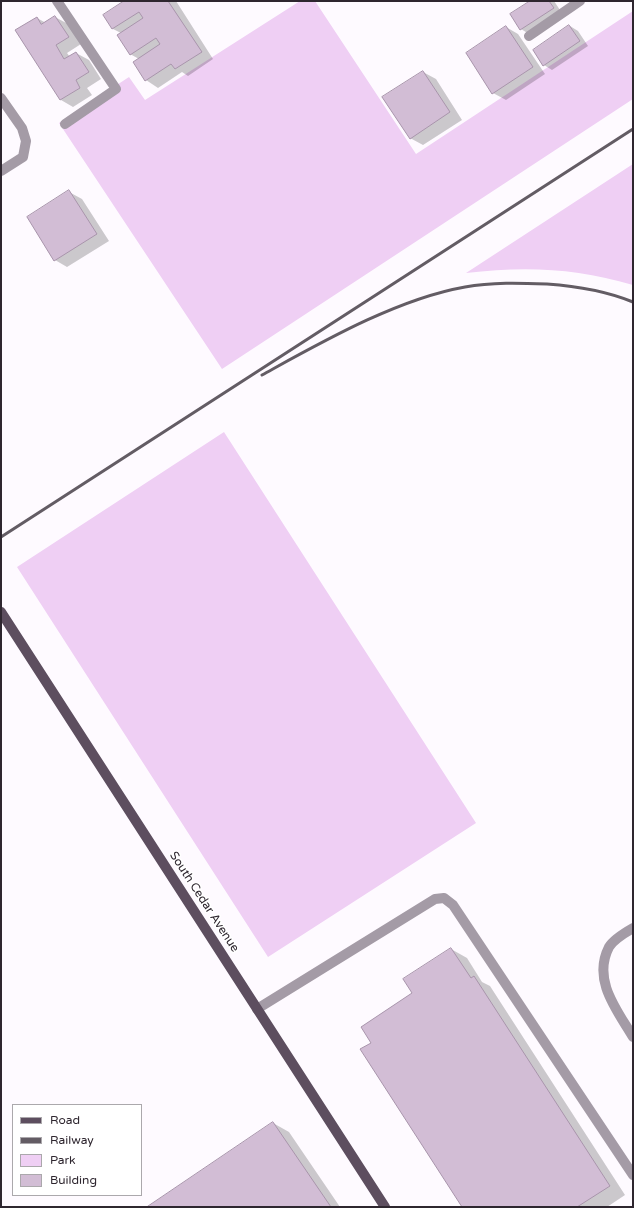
<!DOCTYPE html>
<style>
body{margin:0}
#map{position:relative;width:634px;height:1208px;overflow:hidden;background:#fefaff;font-family:"Varela Round",sans-serif}
canvas{display:block}
.frame{position:absolute;inset:0;border:2px solid #2e262f;pointer-events:none}
.legend{position:absolute;left:12px;top:1104px;width:130px;height:92px;box-sizing:border-box;background:#fff;border:1px solid #aba8ac;margin:0;padding:5px 7px;list-style:none;font-size:12px;color:#2e262f}
.legend li{display:flex;align-items:center;gap:8px;height:20px}
.legend b{width:20px;border:1px solid #aba8ac}
</style>
<div id="map">
<canvas width="634" height="1208"></canvas>
<div class="frame"></div>
<ul class="legend">
<li><b style="height:5px;background:#5d4e5f"></b>Road</li>
<li><b style="height:5px;background:#635c64"></b>Railway</li>
<li><b style="height:11px;background:#efcff4"></b>Park</li>
<li><b style="height:11px;background:#d2bdd5"></b>Building</li>
</ul>
</div>
<script>
const g = document.querySelector('canvas').getContext('2d');
g.lineJoin = 'round';
function fill(path, color) {
  g.fillStyle = color;
  g.fill(path, 'evenodd');
}
function stroke(path, color, width, dash) {
  g.strokeStyle = color;
  g.lineWidth = width;
  g.lineCap = dash ? 'butt' : 'round';
  g.setLineDash(dash || []);
  g.stroke(path);
}
function drawText(font, color, halo, rows, align = 'center') {
  g.font = font + ' "Varela Round",sans-serif';
  g.lineWidth = 3;
  g.setLineDash([]);
  g.textBaseline = 'middle';
  g.strokeStyle = halo;
  g.fillStyle = color;
  for (const [text, x, y, turn = 0] of rows) {
    g.save();
    g.translate(x, y);
    g.rotate((+turn || 0) * Math.PI / 180);
    g.textAlign = isNaN(turn) ? turn : align;
    if (halo) g.strokeText(text, 0, 0);
    g.fillText(text, 0, 0);
    g.restore();
  }
}
fill(new Path2D(`
 M300 1H315L416 154 633 11V99L222 369 59 123 129 77 145 100Z
 M633 164V285C576 268 525 266 466 273Z
 M224 432 476 823 268 957 17 567Z`), '#efcff4');
fill(new Path2D(`
 M126 1H176L213 59 188 76 182 72 158 88 146 80 139 59 130 54 121 33 113 29 104 15Z
 M532 1H554L562 13 529 34 521 29Z
 M55 17 68 24 81 44 67 53 70 57 76 53 89 60 101 79 87 88 92 95 73 107 61 100 16 31 37 18 46 23Z
 M570 26 578 31 588 46 552 70 544 65Z
 M506 27 518 34 545 74 506 100 493 93Z
 M423 72 436 79 462 120 423 145 410 138Z
 M69 192 82 199 109 241 67 267 55 260Z
 M451 949 467 958 482 982 490 986 625 1195 607 1207H463L372 1043Z
 M273 1123 289 1132 340 1207H148Z`), '#0003');
const building = new Path2D(`
 M124 1H168L202 52 175 69 171 64 145 81 133 62 160 44 156 38 130 55 117 35 143 18 139 12 112 29 103 15Z
 M530 1H549L554 8 520 30 510 14Z
 M55 16 69 37 56 45 64 59 76 52 89 72 76 80 80 88 60 100 15 30 37 17 41 24Z
 M569 25 580 41 543 66 533 50Z
 M506 26 533 67 492 94 466 53Z
 M423 71 450 112 410 139 382 97Z
 M69 190 97 234 54 261 27 217Z
 M451 948 471 978 474 976 610 1186 577 1207H462L360 1049 371 1043 361 1027 412 993 403 979Z
 M273 1122 331 1207H147Z`);
fill(building, '#d2bdd5');
stroke(building, '#a894ab', 1);
stroke(new Path2D(`
 M57 1 116 89 65 124
 M529 36 580 1
 M1 98 22 128 26 141 23 157 1 171
 M633 928C626 932 613 940 609 947 592 980 617 1010 633 1037
 M257 1009 435 899 444 898 453 905 633 1175`), '#a49ba6', 10);
stroke(new Path2D(`
 M1 612 385 1207`), '#5d4e5f', 10);
stroke(new Path2D(`
 M262 375C322 342 397 299 465 287 492 282 520 283 547 284 576 286 606 291 633 302
 M1 537 633 129`), '#635c64', 3);
drawText('12px', '#2e262f', '#fff', [
 ["South Cedar Avenue",204,902,57]
]);
</script>
